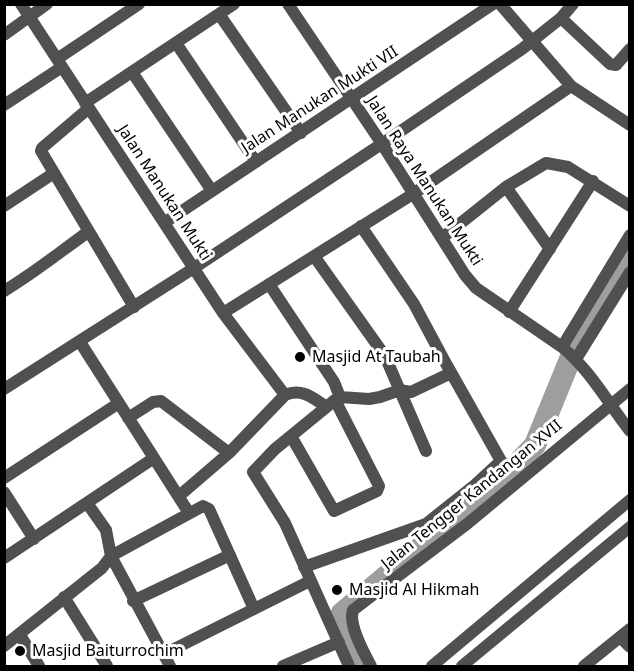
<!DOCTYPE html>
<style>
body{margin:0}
#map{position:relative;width:634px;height:671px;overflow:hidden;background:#fff;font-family:"Noto Sans",sans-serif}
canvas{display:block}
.frame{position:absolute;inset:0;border:6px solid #000;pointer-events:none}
</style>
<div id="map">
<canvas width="634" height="671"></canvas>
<div class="frame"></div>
</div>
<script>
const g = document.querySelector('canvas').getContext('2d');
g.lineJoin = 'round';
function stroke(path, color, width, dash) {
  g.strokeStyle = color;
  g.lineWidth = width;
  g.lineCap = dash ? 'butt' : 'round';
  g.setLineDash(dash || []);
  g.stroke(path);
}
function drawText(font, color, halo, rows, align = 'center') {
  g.font = font + ' "Noto Sans",sans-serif';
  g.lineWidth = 6;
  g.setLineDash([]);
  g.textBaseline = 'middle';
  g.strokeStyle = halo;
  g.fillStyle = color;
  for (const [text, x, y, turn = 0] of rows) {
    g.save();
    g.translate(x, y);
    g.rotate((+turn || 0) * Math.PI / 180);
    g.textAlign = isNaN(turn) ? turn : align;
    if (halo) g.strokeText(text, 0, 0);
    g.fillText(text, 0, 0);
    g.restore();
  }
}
stroke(new Path2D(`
 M361 666 342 613 504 478 535 445 582 330 604 299 630 257`), '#9e9e9e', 22);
stroke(new Path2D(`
 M21 4 223 313 285 395
 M288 4 382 144 465 275 476 288 562 347C591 371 607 402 630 431
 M500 4 571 86 630 125
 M219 14 301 133
 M561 18 610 64 616 65 630 49
 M4 35 47 4
 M176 43 256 162
 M57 59 139 4
 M132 72 212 191
 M85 103 234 4
 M4 105 62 67
 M89 108 42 148 41 151 134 307
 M506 187 550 249
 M4 206 54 173
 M164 223 493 4
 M442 238 506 187 546 163 568 167 630 206
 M314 256 385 356 426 451
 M269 284 334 382 340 397
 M4 291C34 273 60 252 88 232
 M509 312 593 181
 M223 313 413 194 571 86
 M80 342 189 513
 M562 347 630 235
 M576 359 630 272
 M4 389 194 268 386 141 522 49 561 18 573 4
 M128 418 153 402 161 401 229 453
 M291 436 334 511 377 491 379 486 335 400
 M4 478 119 403
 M4 492 34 539
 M179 496 229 453 285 395C301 388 312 397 325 406
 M87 503 106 530 111 556 170 666
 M4 558 154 458
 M304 567 426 524 475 485 501 461 444 360 414 304 361 226
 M64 597 107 666
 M133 601 230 555
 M20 635 39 666
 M620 637 630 647
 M4 646 102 568 111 556 203 506 209 509 254 609
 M164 654 310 581
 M283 666 339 642
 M349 666 285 523 253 472 275 449 335 400 340 397 369 399 380 397 400 390 411 392 451 373
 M371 666C364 653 348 625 353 610L467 524 630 389
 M432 666 630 500
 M462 666 630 527
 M584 666 630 629`), '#505050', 12);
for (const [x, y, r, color] of [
 [300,357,6,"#000"],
 [337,590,6,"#000"],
 [20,651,6,"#000"]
]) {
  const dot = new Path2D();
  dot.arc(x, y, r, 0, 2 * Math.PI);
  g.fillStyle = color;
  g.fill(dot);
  stroke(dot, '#fff', 2);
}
drawText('16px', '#000', '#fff', [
 ["Jalan Manukan Mukti VII",320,100,-33],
 ["Jalan Raya Manukan Mukti",424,181,57],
 ["Jalan Manukan Mukti",164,193,57],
 ["Jalan Tengger Kandangan XVII",472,495,-39]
]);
drawText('16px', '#000', '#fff', [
 ["Masjid At Taubah",312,357],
 ["Masjid Al Hikmah",349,590],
 ["Masjid Baiturrochim",32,651]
], 'left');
</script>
